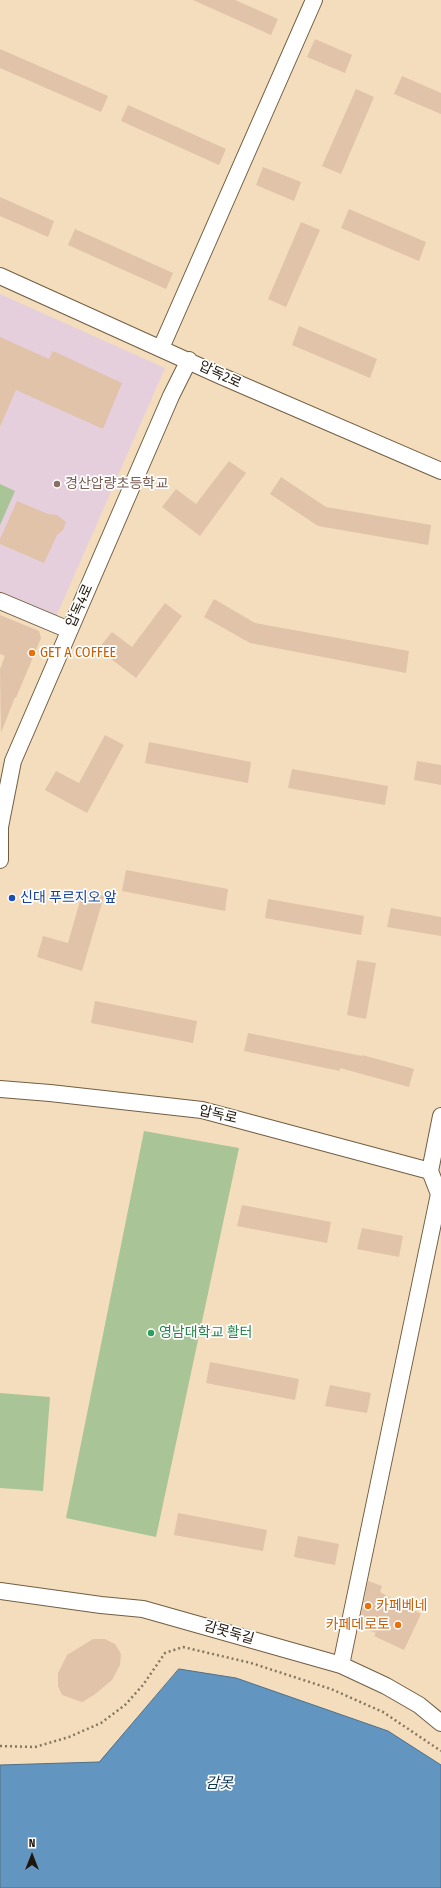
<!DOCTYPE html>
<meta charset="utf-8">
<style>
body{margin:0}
#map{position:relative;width:441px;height:1888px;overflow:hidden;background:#f4ddbd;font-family:"Fira Sans Condensed",sans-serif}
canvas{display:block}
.north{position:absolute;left:12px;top:1836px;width:40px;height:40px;-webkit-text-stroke:3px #fff;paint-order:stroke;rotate:0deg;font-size:11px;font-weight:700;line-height:16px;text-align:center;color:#1f170b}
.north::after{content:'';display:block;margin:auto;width:14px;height:18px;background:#1f170b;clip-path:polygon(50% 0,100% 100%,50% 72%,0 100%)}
</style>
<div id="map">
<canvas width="441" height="1888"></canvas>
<div class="north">N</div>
</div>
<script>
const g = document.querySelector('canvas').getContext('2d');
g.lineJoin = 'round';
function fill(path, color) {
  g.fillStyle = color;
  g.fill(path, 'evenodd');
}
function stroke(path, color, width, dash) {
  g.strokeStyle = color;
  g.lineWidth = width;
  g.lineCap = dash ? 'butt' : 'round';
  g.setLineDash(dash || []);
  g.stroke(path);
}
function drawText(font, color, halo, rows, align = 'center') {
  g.font = font + ' "Fira Sans Condensed","Noto Sans KR",sans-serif';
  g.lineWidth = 3.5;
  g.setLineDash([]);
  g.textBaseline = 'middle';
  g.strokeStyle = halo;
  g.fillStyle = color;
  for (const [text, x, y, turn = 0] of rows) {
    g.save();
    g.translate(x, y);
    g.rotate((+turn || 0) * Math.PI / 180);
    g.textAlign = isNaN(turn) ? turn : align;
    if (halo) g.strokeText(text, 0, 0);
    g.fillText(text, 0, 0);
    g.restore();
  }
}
fill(new Path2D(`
 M0 294 165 368 53 624 0 601Z`), '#e5cfdc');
fill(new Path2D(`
 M0 484 15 491 0 525Z
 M144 1131 239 1148 156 1537 66 1518Z
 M0 1393 50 1397 43 1491 0 1488Z`), '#a9c496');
const water = new Path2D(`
 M179 1669 236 1678 388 1731 441 1765V1888H0V1765L99 1762Z`);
fill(water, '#6295bf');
stroke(water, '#4e6f89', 1);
fill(new Path2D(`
 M193 0H235L278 19 271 35Z
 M315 39 352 55 345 73 307 57Z
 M0 49 108 96 101 112 0 68Z
 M402 76 441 93V114L394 94Z
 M356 89 374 97 341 174 322 166Z
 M128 105 226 149 219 165 121 121Z
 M263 167 301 182 294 201 256 185Z
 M0 197 54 221 48 237 0 216Z
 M349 209 426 242 419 261 341 228Z
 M301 222 320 230 286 307 268 299Z
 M75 229 173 273 166 289 68 245Z
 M299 326 377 359 370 378 292 345Z
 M0 337 49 359 53 351 122 383 103 429 16 390 0 427Z
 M229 461 246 473 200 536 162 507 176 489 196 504Z
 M281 477 326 507 431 525 428 545 318 526 270 494Z
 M17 501 48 514 57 515 66 522 63 530 57 535 44 563 0 544V539Z
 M214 599 255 623 409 651 406 673 250 643 204 617Z
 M165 603 182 616 136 678 98 649 112 632 132 647Z
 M0 615 39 631 41 638 16 698 15 697 1 733 0 669 5 656 0 654Z
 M105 735 124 745 87 813 45 790 56 771 79 783Z
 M149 742 251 762 248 783 145 763Z
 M417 761 441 765V785L414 780Z
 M292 769 388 786 385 805 288 788Z
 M126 870 228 889 225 911 122 891Z
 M83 890 104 896 82 971 37 957 43 936 68 943Z
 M268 899 364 916 361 935 265 918Z
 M391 908 441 917V936L387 927Z
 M357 960 376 963 366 1019 347 1015Z
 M95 1001 197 1021 193 1043 91 1023Z
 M248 1033 362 1056V1055L414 1069 409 1087 340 1068V1071L244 1051Z
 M242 1205 331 1222 327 1243 237 1226Z
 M362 1228 403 1236 399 1257 357 1249Z
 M210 1362 299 1379 295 1400 206 1383Z
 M330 1385 371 1393 367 1413 325 1406Z
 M178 1513 267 1530 263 1551 174 1535Z
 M298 1536 339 1544 335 1565 294 1557Z
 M368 1581 382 1586 380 1592 421 1614 404 1650 374 1636 376 1633 359 1627Z
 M93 1639H105L115 1644 121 1654 120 1665 112 1680 94 1695 82 1702 62 1695 58 1686V1673L67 1655Z`), '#e0c3a9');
const minor = new Path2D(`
 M0 276 221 376 441 471
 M161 348 314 0
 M0 601 69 630
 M0 860V827L13 761 171 396 189 360
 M0 1089 50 1093 202 1110 430 1171
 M430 1171 441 1116
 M0 1591 101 1605 143 1609 341 1665 386 1686 419 1705 441 1723
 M341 1665 439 1194 430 1171`);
stroke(minor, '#725e42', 18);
stroke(new Path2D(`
 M0 1746 35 1747 69 1737 101 1723 125 1705 143 1685 165 1653 183 1647 251 1663 331 1689 383 1712 441 1751`), '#857660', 2.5, [2, 3]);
stroke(minor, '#fff', 16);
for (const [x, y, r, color] of [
 [57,484,4,"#8d6e63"],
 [32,653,4,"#e8710a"],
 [12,898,4,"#1a4fb4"],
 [151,1333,4,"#2e9e5b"],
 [368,1606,4,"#e8710a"],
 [398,1625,4,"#e8710a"]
]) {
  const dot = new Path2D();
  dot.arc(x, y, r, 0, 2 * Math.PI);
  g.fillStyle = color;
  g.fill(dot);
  stroke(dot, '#fff', 1.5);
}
drawText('14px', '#1f170b', '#fff', [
 ["압독2로",220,375,25],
 ["압독4로",80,606,-66],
 ["압독로",218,1115,13],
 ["감못둑길",229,1633,16]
]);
drawText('14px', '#785e54', '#fff', [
 ["경산압량초등학교",65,484]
], 'left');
drawText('14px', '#c56008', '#fff', [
 ["GET A COFFEE",40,653],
 ["카페베네",376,1606],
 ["카페데로토",390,1625,"right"]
], 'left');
drawText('14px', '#164399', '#fff', [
 ["신대 푸르지오 앞",20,898]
], 'left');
drawText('14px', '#27864d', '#fff', [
 ["영남대학교 활터",159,1333]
], 'left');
drawText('italic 15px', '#0b3551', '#fff', [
 ["감못",219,1784]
]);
</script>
